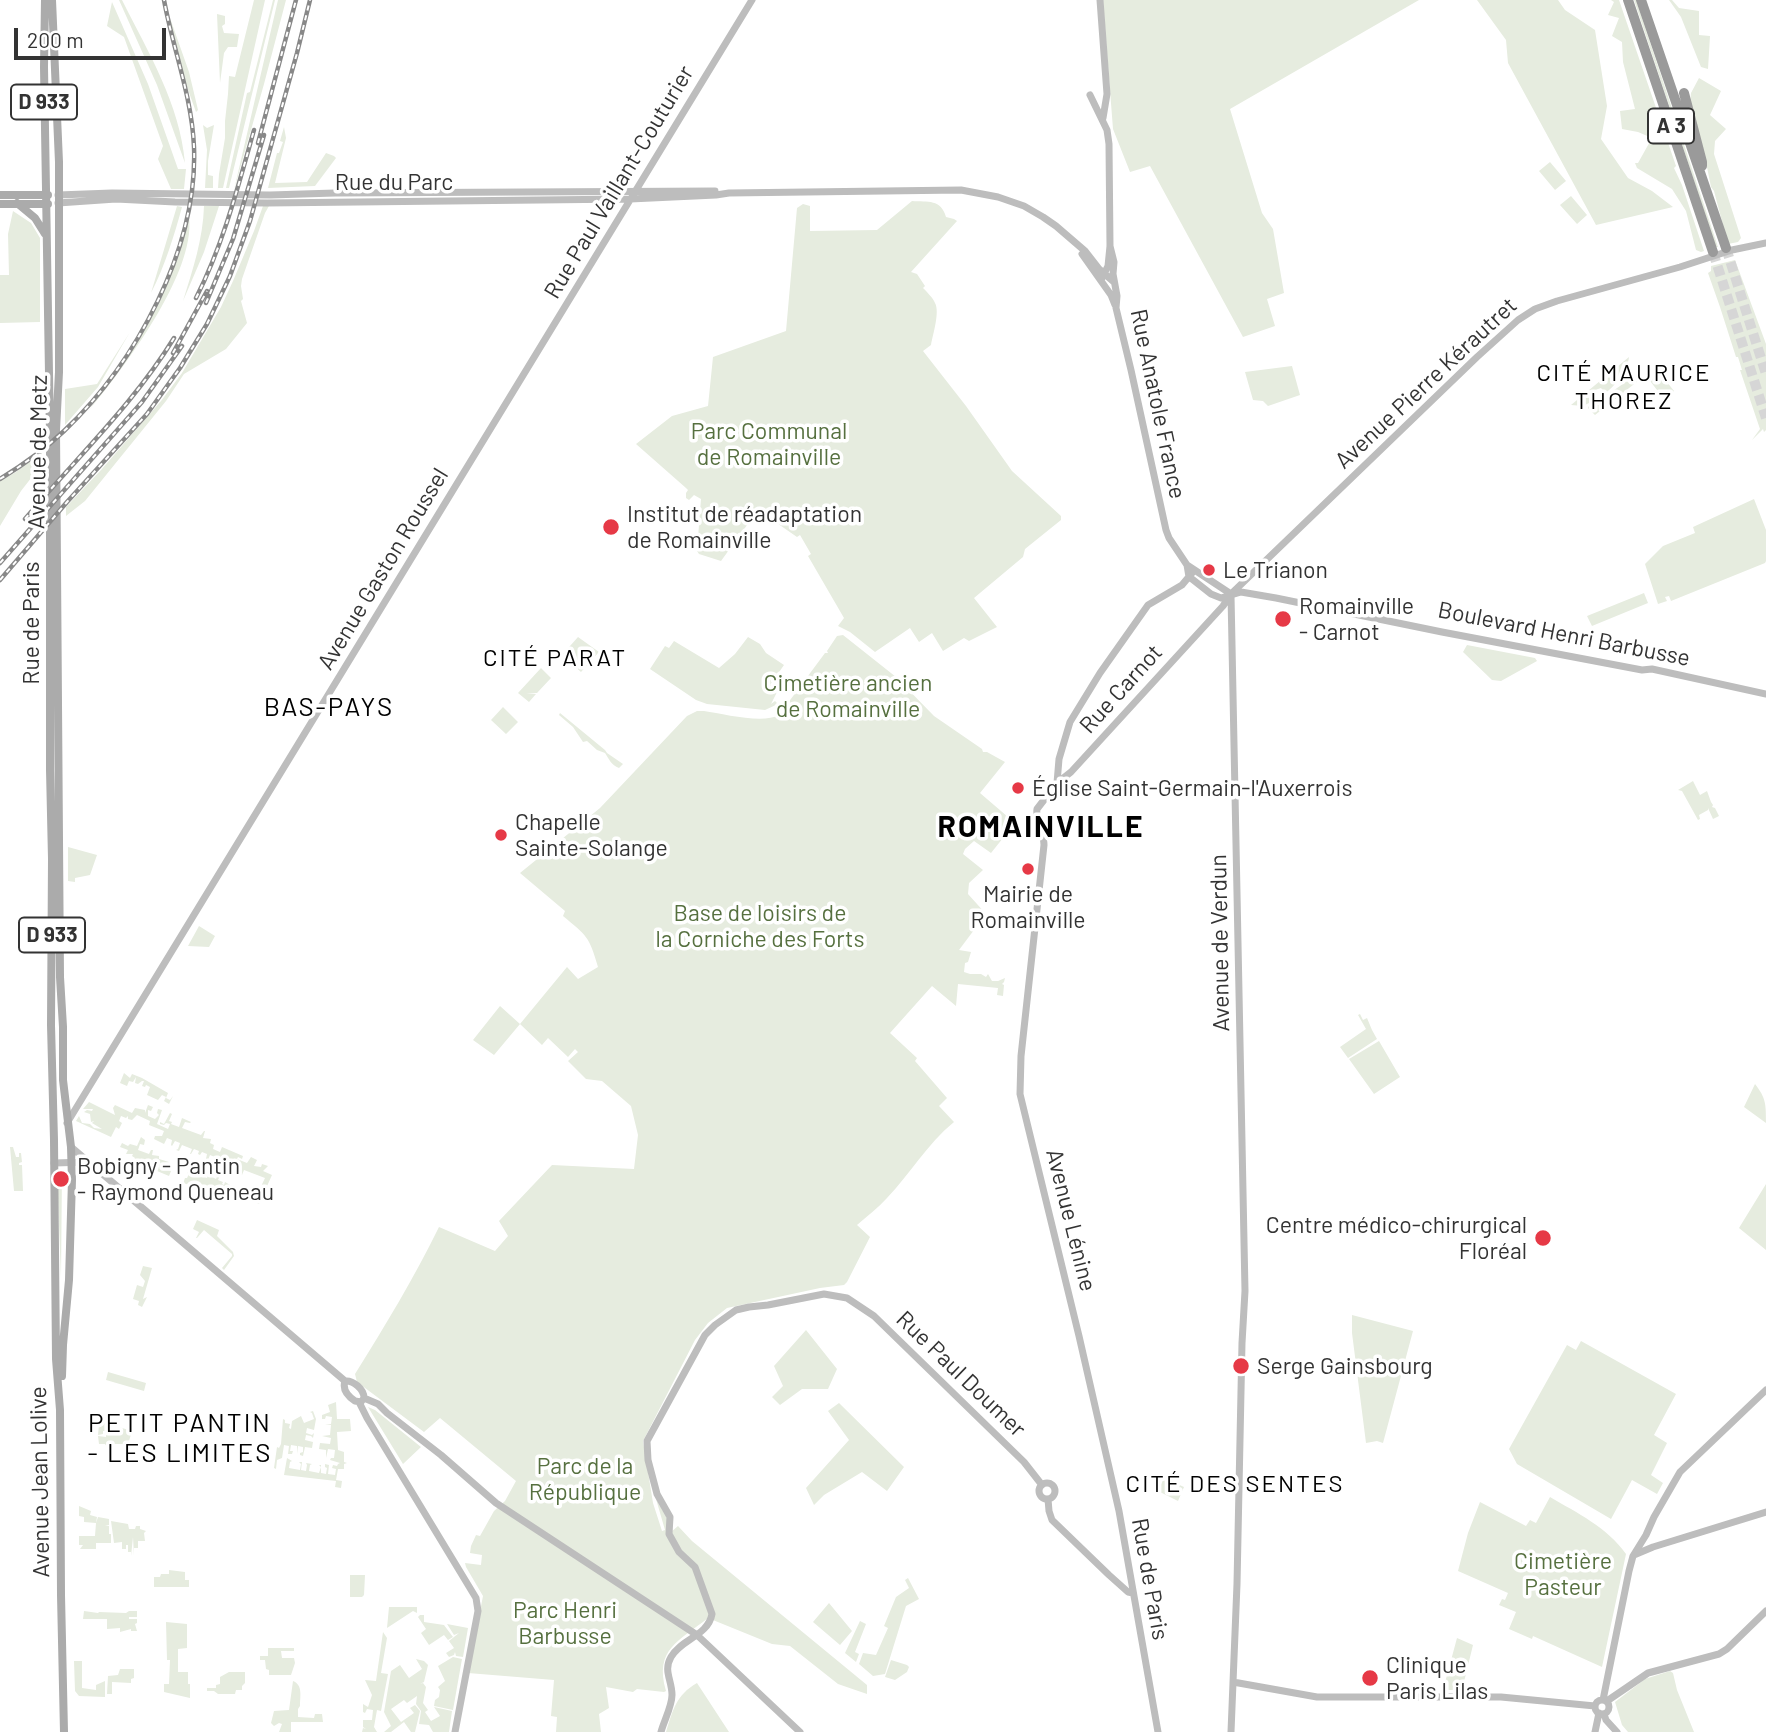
<!DOCTYPE html>
<meta charset="utf-8">
<style>
body{margin:0}
#map{position:relative;width:1766px;height:1732px;overflow:hidden;background:#fff;font-family:Barlow,sans-serif}
canvas{display:block}
.scale{position:absolute;left:14px;top:28px;width:152px;height:32px;box-sizing:border-box;border:4px solid #333;border-top:0;padding-left:9px;font-size:21px;line-height:24px;white-space:nowrap;color:#333;-webkit-text-stroke:5px #fff;paint-order:stroke}
</style>
<div id="map">
<canvas width="1766" height="1732"></canvas>
<div class="scale">200 m</div>
</div>
<script>
const g = document.querySelector('canvas').getContext('2d');
g.lineJoin = 'round';
function fill(path, color) {
  g.fillStyle = color;
  g.fill(path, 'evenodd');
}
function stroke(path, color, width, dash) {
  g.strokeStyle = color;
  g.lineWidth = width;
  g.lineCap = dash ? 'butt' : 'round';
  g.setLineDash(dash || []);
  g.stroke(path);
}
function drawText(font, color, halo, rows, align = 'center') {
  g.font = font + ' Barlow,sans-serif';
  g.lineWidth = 7;
  g.setLineDash([]);
  g.textBaseline = 'middle';
  g.strokeStyle = halo;
  g.fillStyle = color;
  for (const [text, x, y, turn = 0] of rows) {
    g.save();
    g.translate(x, y);
    g.rotate((+turn || 0) * Math.PI / 180);
    g.textAlign = isNaN(turn) ? turn : align;
    if (halo) g.strokeText(text, 0, 0);
    g.fillText(text, 0, 0);
    g.restore();
  }
}
fill(new Path2D(`
 M119 0H122C148 52 180 104 185 163L157 85Z
 M254 0H265L223 188H218L219 174 225 138V121L228 94 229 76 235 77Z
 M273 0H275L229 188H226L247 93 250 92Z
 M278 0H286L264 84 234 190Z
 M1103 0H1419L1230 109 1262 213 1273 229 1284 293 1267 299 1275 326 1243 337 1150 166 1130 172 1113 129Z
 M1477 0H1558L1565 10 1595 30 1607 106 1601 139 1628 178 1652 191 1673 207 1596 225 1508 63 1506 40Z
 M1611 0H1619L1676 166 1674 168 1682 185 1704 251 1701 252 1696 250 1686 211 1672 189 1637 168 1635 163H1638L1652 138 1638 132 1622 129 1620 111 1635 109 1623 62 1622 42 1612 36 1619 18 1608 15 1614 2Z
 M1634 0H1636L1718 247H1716Z
 M1669 0H1672L1679 8 1699 11V35L1710 36 1708 69 1701 67 1681 17Z
 M112 2 148 84 178 169H186L184 189H171L158 159 163 146 124 37 107 26Z
 M217 14 225 16V24L222 26 224 33 239 34 237 47H228L224 53 220 83Z
 M170 18 189 72 198 110 196 112 182 73Z
 M1699 78 1721 91 1710 115 1726 129 1715 141 1714 154 1741 238 1738 242 1728 244 1714 191 1711 187 1706 162 1690 104 1691 93Z
 M203 125 207 128 214 125 208 161V175L213 176V188H205L207 150Z
 M284 127 286 138 275 183 307 182 326 153 334 156 336 158 315 186 268 188 277 153H279L283 142 280 141Z
 M1550 162 1566 181 1555 190 1539 171Z
 M1571 196 1587 215 1577 224 1560 205Z
 M912 201C928 202 941 199 946 217L954 219 957 221 911 272 917 274 925 286 923 288C927 292 933 298 935 303 940 312 933 334 931 345L923 351 966 406 1012 471 1061 516V520L1025 549 1023 557 974 598 997 627 969 641 964 638 943 651 932 633 919 642 910 628 875 652 850 632 838 626 844 618 808 556 811 554 800 535 797 537 758 510 721 561 699 554 697 551 701 499 694 495 689 500 686 498V493L688 490 686 488 636 444 672 416 708 406 713 357 786 331 797 208 803 204 810 206V231L877 230Z
 M177 206 182 207C174 236 165 266 151 293Z
 M204 206H219L204 252 183 301C193 269 203 239 204 206Z
 M263 206H269L265 213 242 279 241 286 243 299 241 301 247 323 226 349 184 374 166 401 85 501 66 516V507L101 470 161 401 182 373 221 307 233 281 254 231Z
 M13 211 31 223 40 238V322L0 323V275H9L8 234Z
 M189 217C196 274 122 370 87 413 99 395 113 378 126 360 155 316 175 268 189 217Z
 M1735 260 1766 344V430L1764 432 1763 429 1752 440 1760 429 1740 370H1742L1738 357H1736L1720 307 1708 273 1711 271V266Z
 M130 332 98 387 65 425V389L97 384Z
 M1629 357C1628 368 1615 387 1605 393L1601 388 1595 390 1593 393 1597 399 1583 406 1571 405Z
 M1653 364 1674 391 1664 399 1647 377Z
 M1292 366 1300 395 1268 406 1263 401 1253 400 1245 372Z
 M1631 376 1643 377 1595 415 1588 408 1589 406C1600 398 1624 386 1631 376Z
 M42 451V464L21 491 0 526V481L16 472Z
 M1754 499 1766 530V561L1765 563 1671 601 1669 596 1665 597 1667 601 1658 604 1645 564 1663 546 1695 533 1693 527Z
 M1644 593 1648 603 1592 626 1587 616Z
 M843 635 896 677 934 716 982 749 983 752H987L1005 762 980 793 1015 823 991 853 974 841 965 849 963 854 983 870 969 883 968 894 986 914 959 950 971 952 968 962 965 963 964 972 970 974H981L986 977 988 974 992 981H998L1005 978 1004 982 1002 984 1004 985 1003 996 997 995 998 988 958 984 956 1006 932 986 890 1033 917 1058 915 1061 947 1098 939 1106 954 1122C927 1144 910 1174 887 1198 878 1208 867 1216 857 1225L870 1237 847 1282 844 1285 820 1288 727 1308 708 1323 695 1340 643 1441 653 1503 662 1531 665 1530 656 1499 668 1520 666 1531 671 1532 678 1526 692 1541 867 1685V1694L838 1684 790 1646 772 1644 708 1618C679 1641 654 1649 666 1691L664 1692 637 1689 633 1692 606 1687 609 1708 599 1714 601 1732H556L557 1717 551 1716 554 1680 468 1673 483 1596 466 1567 465 1563 481 1565 482 1555 470 1553 471 1546 476 1535 480 1536 494 1511 505 1501 516 1481 440 1418 424 1432 357 1382 355 1374C385 1326 414 1278 439 1227L495 1251 508 1236 499 1221 552 1165 634 1169 638 1135 631 1106 602 1081 586 1079 568 1061 578 1052 575 1049 568 1057 548 1038 542 1045 520 1024 494 1055 473 1040 500 1006 520 1024 567 967 578 979 598 967C589 936 587 936 563 916L565 911 520 873 600 808 687 716 697 711H704C724 714 763 724 779 715L825 653H828L827 651 837 636Z
 M578 637 599 652 581 672 562 655Z
 M748 637 760 644 766 653 784 665 770 685 777 692 771 704 775 701 778 704 765 710 707 704 696 700 650 669 665 646 669 648 674 641 719 668 735 654Z
 M1467 645 1535 658 1537 661 1501 681 1492 680 1463 652Z
 M541 668 551 678 537 693H526L536 694 529 702 518 693Z
 M503 707 518 722 506 734 491 720Z
 M560 713 605 750 607 753 623 764 619 768C611 765 609 759 605 753L597 750 587 741 583 742 573 727 559 715Z
 M1693 781 1700 795 1707 791 1711 802 1713 805 1712 807 1715 808 1719 816 1713 819 1708 808V810L1699 815 1700 819 1698 820 1682 791 1678 790Z
 M68 847 97 855 90 875 75 878V882L68 881Z
 M199 926 215 936 209 947 188 946Z
 M1360 1014 1363 1020 1367 1018 1372 1030 1377 1039 1348 1058 1340 1047 1366 1029 1358 1015Z
 M1379 1041 1400 1077 1374 1094 1349 1059Z
 M124 1073 130 1078 132 1074 142 1078 168 1093 166 1098 170 1100 173 1096 169 1104 164 1101 166 1097 162 1095 158 1100 147 1095 150 1087 146 1085 145 1087 142 1086 144 1081H142L138 1084 135 1083 136 1077 133 1082 129 1081 127 1086 120 1083Z
 M1755 1084C1766 1098 1766 1104 1766 1123L1744 1107Z
 M89 1102 115 1115 113 1108 115 1105 132 1113 135 1108 145 1110V1113L148 1105 153 1107 151 1111 148 1110V1116L155 1119 159 1115 157 1113 158 1109 162 1110 157 1124 168 1129 170 1124 166 1123 164 1125 160 1124V1122L164 1124 170 1113 172 1114 169 1121 172 1122 171 1124 179 1127 182 1118 191 1122 190 1123 185 1122 182 1128 201 1135 204 1131H205L203 1138 211 1139 210 1143 214 1145 213 1149 220 1152 222 1147 243 1156 242 1159 238 1157 237 1159 247 1163 251 1157 257 1160 254 1166 261 1167 262 1164 268 1166 263 1171 272 1175 259 1204 239 1195 236 1200 218 1191 213 1203 210 1201 212 1195 211 1194 208 1201 207 1200 212 1187 209 1186 207 1191C198 1191 193 1187 184 1183L181 1189 185 1178H187L189 1174 187 1173 188 1169 184 1166 187 1162 191 1163 189 1169 196 1171 195 1174 199 1176 202 1171 203 1172 202 1176 207 1178 208 1175 216 1179 219 1172 221 1173 218 1180 223 1182 222 1184 224 1185 225 1182 230 1185V1187L232 1186 237 1188V1190L255 1199 265 1178 244 1170 242 1175 238 1173 240 1168 226 1161 222 1166 224 1161 210 1155 208 1160 206 1159 207 1154 202 1152 200 1155 198 1154 199 1151 194 1149 191 1154H190L192 1149 182 1145 179 1151 176 1150 178 1149 180 1143 175 1141 172 1146 171 1145 172 1140 167 1138 164 1144 154 1139 155 1136H162L164 1131 149 1125 150 1121 137 1115 132 1120 128 1119V1116L126 1118 121 1116 119 1121 122 1123 119 1129 116 1127 111 1137 76 1121 79 1116 82 1123 90 1124 94 1128 102 1129 92 1123 94 1121 91 1122 90 1114 84 1112 87 1110 92 1111 93 1109H83Z
 M141 1137 145 1140 144 1145 140 1144 138 1150 149 1154 151 1150H153L152 1155 159 1156V1159L169 1162 167 1167 165 1166 164 1168 171 1171 169 1176 157 1171V1170L148 1167 145 1164H140L137 1170 135 1169 137 1164 136 1163 133 1168 131 1167 135 1158 132 1156 133 1154H126L128 1150 120 1147 122 1143 128 1146 130 1144 137 1146Z
 M10 1147H13L16 1157H19V1153H21L22 1162 19 1163V1165H22L23 1191H14Z
 M62 1169 61 1279 57 1170Z
 M1766 1184V1250L1739 1228Z
 M197 1220 219 1230 217 1236 233 1252 234 1256 224 1270 222 1268 232 1256V1254L204 1230 197 1238H196L199 1232 193 1229Z
 M143 1266 152 1268 143 1299 147 1297 142 1307 138 1305 139 1301 133 1299 137 1285 143 1287 145 1281 140 1275Z
 M1352 1315 1413 1331 1383 1443 1377 1441 1366 1443 1352 1333Z
 M806 1330 837 1369 828 1389H802L780 1405 772 1397 783 1386 774 1366Z
 M1581 1341 1676 1394 1654 1435 1667 1443 1651 1475 1663 1483 1657 1494 1632 1480 1611 1519 1517 1464 1509 1449 1567 1345 1576 1350Z
 M108 1372 146 1383 144 1391 106 1380Z
 M336 1402 337 1419H350L351 1431 337 1432 338 1450 344 1452V1462L347 1463 344 1464V1469H338L336 1480 342 1481 341 1488 335 1487 336 1481 284 1475 287 1458 292 1461 290 1462 289 1468 300 1470 301 1464 299 1462H302L301 1470 306 1471 307 1465 306 1463 312 1464 310 1465 309 1471 319 1473 321 1467 319 1465H321V1473L326 1474 327 1468 325 1467V1464L329 1465 328 1474 335 1475 336 1469 332 1468 333 1465 337 1466 338 1464 340 1463 330 1460 331 1458H334L335 1450 328 1449 326 1458V1450L319 1449 320 1443 330 1444 331 1438 322 1436 330 1435 331 1425 325 1424H331L332 1417 326 1416 325 1419H322V1415L330 1412 328 1405Z
 M839 1403 904 1467 887 1491 862 1472 824 1495 814 1505 806 1488 849 1440 828 1411Z
 M368 1407 375 1410 421 1447 403 1464Z
 M313 1411 316 1419 314 1430 307 1428 306 1433 312 1435 314 1433 313 1438 311 1436 306 1435 305 1440 313 1442 312 1448 305 1447 303 1456 300 1455V1453L303 1452V1447L298 1446 297 1454V1446L291 1445 290 1451H293L292 1454H288L289 1446 284 1445 282 1458 277 1460 276 1469 274 1468 277 1447 279 1448 281 1444 283 1419 285 1420V1423L290 1424 289 1428 291 1429 292 1421 301 1416 304 1423 314 1419 312 1413 310 1412Z
 M102 1422 132 1431 129 1441H124V1444H111L107 1447 105 1444H99L98 1436 106 1437V1431H103V1434L98 1435 99 1424 101 1425Z
 M1164 1478 1184 1487 1178 1501 1158 1491Z
 M1550 1497C1577 1513 1607 1527 1626 1554L1602 1667 1533 1636 1532 1639 1509 1629 1516 1612 1499 1605 1502 1599 1505 1600 1508 1593 1458 1571 1468 1533 1480 1502 1526 1526 1530 1520 1536 1523Z
 M79 1506 91 1511 90 1515 97 1517 96 1523 98 1517 109 1519V1525H105L109 1526V1534H111V1543H96V1549H80L83 1545H79V1536H95L96 1523 84 1522V1517L79 1516Z
 M111 1521 128 1524 129 1529H135L136 1526H140V1529L146 1531 144 1533 145 1541H138V1548H134V1556L133 1537 131 1556V1552H128V1545H126V1549H122V1542L114 1543Z
 M169 1570 185 1572V1580H189V1587H154V1577H160L161 1574H169Z
 M350 1575H365L364 1595 362 1597H350Z
 M908 1578 919 1599 906 1606 885 1674 873 1676 859 1664 863 1653 876 1655 888 1628 884 1626 896 1597 909 1588 905 1580Z
 M829 1603 852 1631 840 1645 813 1622Z
 M389 1607H417V1613L413 1611 387 1628Z
 M84 1611 98 1613 99 1612 126 1613 129 1611H137V1617H129V1619H137V1623L135 1624 137 1631H131V1629L120 1632V1628L107 1629V1619H83Z
 M420 1615H424V1622L444 1625 453 1637 448 1640 444 1635 429 1645 421 1633 426 1629 418 1617Z
 M860 1621 866 1624 855 1652 859 1654 856 1662 845 1653Z
 M166 1622 187 1624V1648L178 1649V1672H188V1684H190V1698L164 1692V1684H169L170 1660H167Z
 M447 1624 468 1628 463 1657 456 1656 455 1652 454 1655 449 1657 446 1653 454 1648 449 1641 459 1633 454 1635Z
 M383 1632 387 1638 381 1673 388 1674 381 1711 377 1710 374 1727 377 1732H362L363 1728 366 1729 363 1727V1720H372L373 1710 367 1709 365 1713 363 1712V1704L368 1707 372 1695 365 1680 376 1681Z
 M1457 1638 1473 1645 1462 1690H1443Z
 M268 1648H294V1651H281L282 1658H294L295 1663 291 1675H269V1670L266 1669 265 1660H260V1656H268Z
 M453 1657 462 1659 453 1710 434 1706 435 1700 439 1697 440 1690 438 1687 445 1681 438 1666Z
 M416 1659 424 1661 428 1665 424 1682 420 1684 423 1683 426 1687 423 1703 428 1710 425 1712 431 1721 440 1716 434 1707 452 1711 449 1732H433L429 1725 419 1724 421 1711 416 1704 417 1696 407 1703 404 1700 391 1709 401 1722 414 1713 410 1708 415 1705 420 1711 415 1732H411L404 1722 391 1732H384L391 1726 384 1712 391 1671 400 1665 409 1678 422 1669Z
 M891 1660 907 1665 909 1667 907 1672 895 1680 885 1677Z
 M74 1661H82V1688L96 1690V1685L105 1681V1697L79 1696 75 1691Z
 M120 1669H134V1678L131 1679V1683L112 1682V1694H107L108 1676 118 1675Z
 M1670 1671 1673 1673 1677 1690 1694 1732H1628L1622 1725 1615 1702 1645 1679Z
 M229 1672H245V1683L242 1686V1690H236L235 1694H218L214 1691H207V1688H216V1685L220 1684V1677Z
 M293 1681C303 1685 300 1696 300 1706L298 1709V1717L314 1718 315 1714H322L323 1722H291V1732H279L282 1724 279 1723 274 1726 271 1723 274 1711 289 1710Z
 M697 1683 729 1732H666C673 1710 676 1695 697 1683Z`), '#e6ecdf');
stroke(new Path2D(`
 M1726 248 1766 374
 M1713 252 1766 418`), '#d6d6d6', 10, [10, 5]);
stroke(new Path2D(`
 M1100 0 1107 94 1103 118
 M1090 95 1107 130 1109 144 1110 246 1108 266 1101 280
 M58 195 112 193 270 195 335 193 715 191
 M58 203 116 199 175 202 267 203 630 199 716 195 729 193 961 190 998 197 1024 206 1043 217 1056 226 1085 251 1099 269 1114 282
 M1110 246 1114 262 1113 274 1117 296 1116 308 1131 370 1166 530 1169 538 1187 565 1231 594
 M1082 254 1111 295 1115 305
 M1187 565 1189 577 1192 579 1211 594 1221 598 1241 592 1276 598 1442 632 1642 670 1652 669 1766 694
 M1057 783 1059 759 1070 722 1100 673 1148 605 1182 585 1192 573
 M67 1123 752 0
 M71 1147 345 1381
 M54 1163 88 1162
 M345 1381C353 1380 364 1389 364 1398L361 1402 355 1401C349 1397 342 1390 345 1381Z
 M364 1398 378 1404 387 1413 441 1455 496 1503 697 1635 800 1732
 M359 1402 367 1418 476 1598 478 1611 455 1732
 M1039 1491a8 8 0 1 1 16 0a8 8 0 1 1-16 0Z
 M1048 1499 1049 1511 1052 1520 1109 1575 1128 1592 1133 1593
 M1634 1555 1653 1547 1766 1512
 M1233 1682 1317 1697H1501L1595 1706
 M1595 1707a7 7 0 1 1 14 0a7 7 0 1 1-14 0Z
 M1603 1700 1629 1571 1633 1556 1646 1535 1654 1517 1680 1472 1766 1390
 M1607 1701 1648 1673 1719 1654 1727 1649 1766 1611
 M1604 1714 1606 1720 1617 1732
 M661 1732C664 1721 672 1706 672 1695 672 1680 663 1671 671 1657 681 1639 708 1636 712 1614L695 1567 679 1552 669 1534 670 1517 657 1494 648 1460 647 1441 705 1335 715 1325 736 1310 749 1307 768 1305 824 1294 847 1298 874 1316 1024 1462 1042 1485
 M1158 1732 1119 1511 1079 1336 1020 1094 1021 1056 1044 845C1044 832 1035 821 1037 809L1057 783 1071 772 1223 606 1231 594 1477 357 1518 320 1535 309 1557 301 1680 267 1732 250 1766 243
 M1231 1732 1237 1584 1242 1343 1245 1291 1231 595
 M1595 1732 1599 1713`), '#bdbdbd', 7);
stroke(new Path2D(`
 M45 0 44 67 50 435V770L52 859 51 1025 54 1140 56 1359 60 1410 61 1595 64 1732
 M52 0 59 162V372L56 430 60 977 63 1027V1080L71 1147 72 1180 69 1280 63 1345 62 1376
 M0 195H48
 M17 203 35 218 45 234
 M0 204H48`), '#ababab', 8);
stroke(new Path2D(`
 M1628 0 1713 252
 M1641 0 1726 248
 M1684 93 1702 162V166`), '#9a9a9a', 10);
const rail = new Path2D(`
 M258 143 296 0
 M196 298C223 245 238 187 254 130
 M206 303 233 239 264 135
 M173 353 207 291
 M0 479C23 465 45 449 64 431 136 363 198 248 194 147 192 97 173 49 164 0
 M25 519C75 459 133 405 174 338
 M0 563 142 402 182 346
 M0 580 67 502 147 414 180 368 207 324 230 276 250 221 297 53 310 0`);
stroke(rail, '#888', 4.5);
stroke(rail, '#fff', 2, [5]);
for (const [x, y, r, color] of [
 [611,527,9,"#e63946"],
 [1209,570,7,"#e63946"],
 [1283,619,9,"#e63946"],
 [1018,788,7,"#e63946"],
 [501,835,7,"#e63946"],
 [1028,869,7,"#e63946"],
 [61,1179,9,"#e63946"],
 [1543,1238,9,"#e63946"],
 [1241,1366,9,"#e63946"],
 [1370,1678,9,"#e63946"]
]) {
  const dot = new Path2D();
  dot.arc(x, y, r, 0, 2 * Math.PI);
  g.fillStyle = color;
  g.fill(dot);
  stroke(dot, '#fff', 2.5);
}
for (const [x, y, w] of [
 [44,102,66],
 [1671,126,46],
 [52,935,66]
]) {
  const box = new Path2D();
  box.roundRect(x - w / 2, y - 17.5, w, 35, 5);
  g.fillStyle = '#fff';
  g.fill(box);
  stroke(box, '#333', 2);
}
drawText('bold 21px', '#333', null, [
 ["D 933",44,102],
 ["A 3",1671,126],
 ["D 933",52,935]
]);
drawText('23px', '#333', '#fff', [
 ["Rue du Parc",394,182],
 ["Rue Paul Vaillant-Couturier",619,182,-59],
 ["Avenue Pierre Kérautret",1426,383,-43],
 ["Rue Anatole France",1158,404,78],
 ["Avenue de Metz",38,452,-89],
 ["Avenue Gaston Roussel",383,569,-59],
 ["Rue de Paris",31,623,-90],
 ["Boulevard Henri Barbusse",1564,634,11],
 ["Rue Carnot",1121,689,-48],
 ["Avenue de Verdun",1220,943,-91],
 ["Avenue Lénine",1071,1220,76],
 ["Rue Paul Doumer",961,1374,44],
 ["Avenue Jean Lolive",40,1482,-91],
 ["Rue de Paris",1150,1579,80]
]);
drawText('23px', '#56703f', '#fff', [
 ["Parc Communal",769,431],
 ["de Romainville",769,457],
 ["Cimetière ancien",848,683],
 ["de Romainville",848,709],
 ["Base de loisirs de",760,913],
 ["la Corniche des Forts",760,939],
 ["Parc de la",585,1466],
 ["République",585,1492],
 ["Cimetière",1563,1561],
 ["Pasteur",1563,1587],
 ["Parc Henri",565,1610],
 ["Barbusse",565,1636]
]);
drawText('23px', '#333', '#fff', [
 ["Institut de réadaptation",627,514],
 ["de Romainville",627,540],
 ["Le Trianon",1223,570],
 ["Romainville",1299,606],
 ["- Carnot",1299,632],
 ["Église Saint-Germain-l'Auxerrois",1032,788],
 ["Chapelle",515,822],
 ["Sainte-Solange",515,848],
 ["Mairie de",1028,894,"center"],
 ["Romainville",1028,920,"center"],
 ["Bobigny - Pantin",77,1166],
 ["- Raymond Queneau",77,1192],
 ["Centre médico-chirurgical",1527,1225,"right"],
 ["Floréal",1527,1251,"right"],
 ["Serge Gainsbourg",1257,1366],
 ["Clinique",1386,1665],
 ["Paris Lilas",1386,1691]
], 'left');
g.letterSpacing = '2px';
drawText('24px', '#000', '#fff', [
 ["CITÉ MAURICE",1624,373],
 ["THOREZ",1624,401],
 ["CITÉ PARAT",555,658],
 ["CITÉ DES SENTES",1235,1484]
]);
g.letterSpacing = '0px';
g.letterSpacing = '2px';
drawText('26px', '#000', '#fff', [
 ["BAS-PAYS",329,707],
 ["PETIT PANTIN",180,1423],
 ["- LES LIMITES",180,1453]
]);
g.letterSpacing = '0px';
g.letterSpacing = '2px';
drawText('bold 30px', '#000', '#fff', [
 ["ROMAINVILLE",1041,827]
]);
g.letterSpacing = '0px';
</script>
